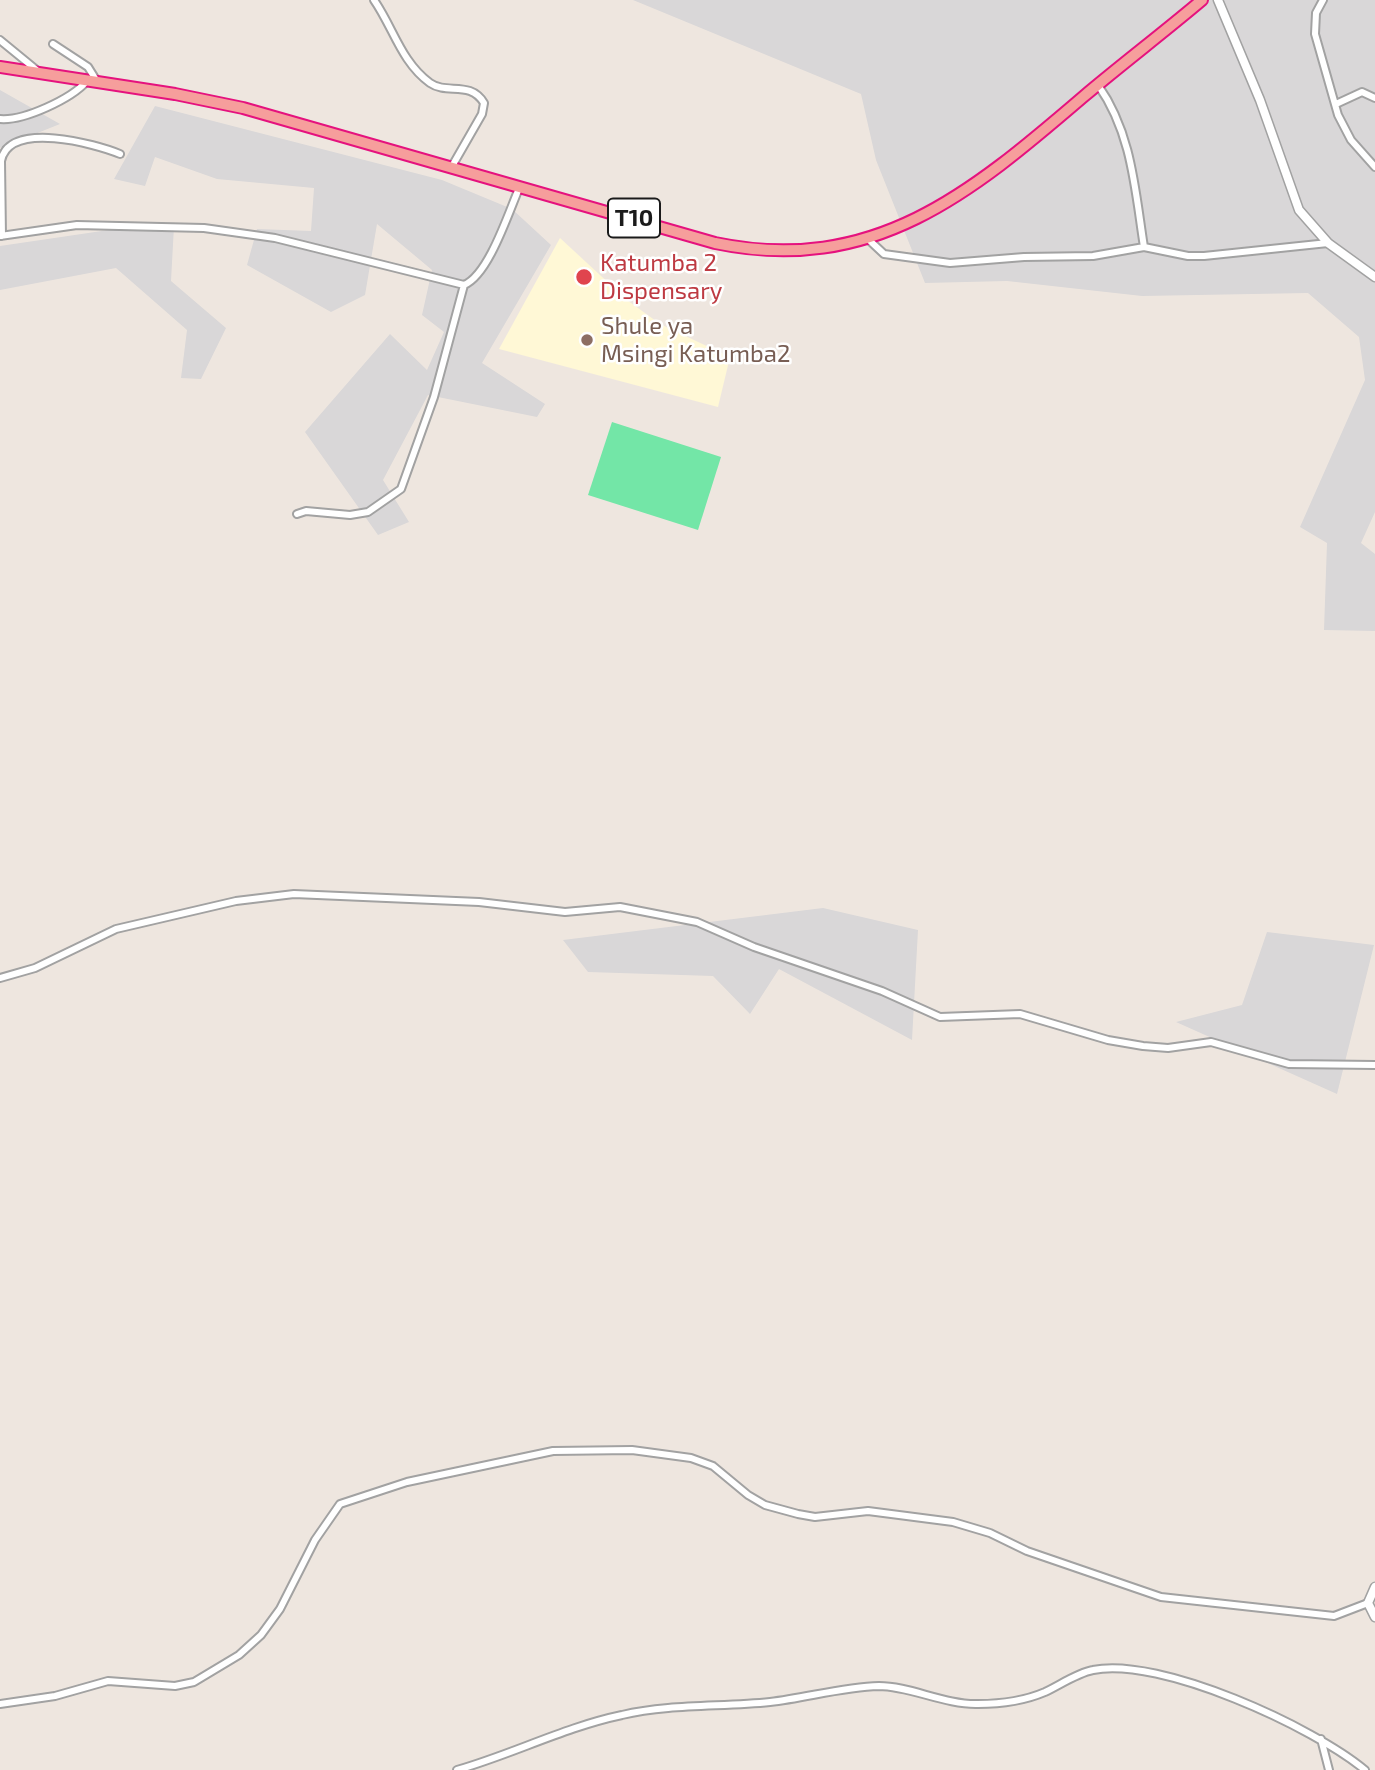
<!DOCTYPE html>
<style>
body{margin:0}
canvas{display:block;background:#eee6df}
</style>
<canvas width="1375" height="1770"></canvas>
<script>
const g = document.querySelector('canvas').getContext('2d');
g.lineJoin = 'round';
function fill(path, color) {
  g.fillStyle = color;
  g.fill(path, 'evenodd');
}
function stroke(path, color, width, dash) {
  g.strokeStyle = color;
  g.lineWidth = width;
  g.lineCap = dash ? 'butt' : 'round';
  g.setLineDash(dash || []);
  g.stroke(path);
}
function drawText(font, color, halo, rows, align = 'center') {
  g.font = font + ' "Exo 2",sans-serif';
  g.lineWidth = 5;
  g.setLineDash([]);
  g.textBaseline = 'middle';
  g.strokeStyle = halo;
  g.fillStyle = color;
  for (const [text, x, y, turn = 0] of rows) {
    g.save();
    g.translate(x, y);
    g.rotate((+turn || 0) * Math.PI / 180);
    g.textAlign = isNaN(turn) ? turn : align;
    if (halo) g.strokeText(text, 0, 0);
    g.fillText(text, 0, 0);
    g.restore();
  }
}
fill(new Path2D(`
 M633 0H1375V512L1361 543 1375 554V631L1324 630 1327 543 1300 527 1365 380 1359 337 1308 293 1142 296 1007 281 925 283 876 160 861 94Z
 M0 90 60 124 0 148Z
 M155 106 442 180 512 209 551 245 482 363 545 404 537 417 428 395 383 480 409 522 378 535 305 432 390 334 427 370 444 332 422 315 432 270 377 224 365 295 331 312 247 265 257 229 311 231 314 188 217 179 155 157 145 186 114 179Z
 M156 223 174 226 171 281 226 328 201 379 181 378 187 330 116 268 0 290V246Z
 M823 908 918 930 912 1040 779 969 750 1014 713 976 588 972 563 940Z
 M1267 932 1374 945 1337 1094 1176 1022 1242 1005Z`), '#d9d7d8');
fill(new Path2D(`
 M560 238 627 300 660 324 730 357 718 407 499 349Z`), '#fff8d6');
fill(new Path2D(`
 M612 422 721 457 698 530 588 495Z`), '#73e6a7');
const minor = new Path2D(`
 M374 0C393 27 401 62 430 83 447 95 470 80 484 103L482 114 451 168
 M1323 0 1316 13 1315 34 1338 115 1351 140 1375 167
 M0 40 39 72
 M53 44 88 67 98 83
 M1098 85C1132 133 1135 190 1144 247
 M1336 104 1362 92 1375 98
 M0 119C24 121 71 99 87 81
 M0 236 77 225 204 228 275 238 464 285C489 275 509 211 520 186
 M2 236 1 161C9 120 96 144 120 154
 M868 239 884 254 950 263 1024 257 1093 256 1144 247 1188 256H1204L1328 243
 M297 514 306 511 350 515 368 512 401 489 434 397 464 285
 M0 978 35 968 116 929 236 901 294 894 479 902 565 912 620 907 697 922 754 947 882 991 940 1017 1020 1014 1108 1040 1143 1046 1168 1048 1211 1042 1289 1064 1375 1065
 M0 1704 55 1696 108 1681 175 1686 194 1682 239 1655 261 1635 280 1609 315 1540 340 1504 407 1482 553 1451 632 1450 691 1458 713 1466 748 1495 765 1505 798 1514 815 1517 868 1511 953 1522 990 1533 1027 1551 1161 1597 1334 1616 1368 1603
 M1321 1739 1329 1770
 M457 1770C513 1754 565 1727 622 1715 669 1704 721 1707 770 1702 806 1698 842 1687 879 1686 910 1686 945 1705 978 1704 1001 1704 1024 1701 1045 1692 1060 1685 1077 1673 1093 1670 1159 1656 1314 1727 1365 1770`);
const tertiary = new Path2D(`
 M1218 0 1260 100 1299 210 1328 243 1375 277
 M1375 1587 1368 1603 1375 1617`);
const trunk = new Path2D(`
 M0 67 175 94 243 108 715 243C873 276 971 193 1083 97 1122 64 1163 33 1202 0`);
stroke(minor, '#a2a2a2', 10);
stroke(tertiary, '#a2a2a2', 11);
stroke(trunk, '#e5127e', 14);
stroke(minor, '#fff', 6);
stroke(tertiary, '#fff', 8);
stroke(trunk, '#f69e9c', 10);
for (const [x, y, r, color] of [
 [584,277,9,"#e0444e"],
 [587,340,7,"#8d6e63"]
]) {
  const dot = new Path2D();
  dot.arc(x, y, r, 0, 2 * Math.PI);
  g.fillStyle = color;
  g.fill(dot);
  stroke(dot, '#fff', 2.5);
}
for (const [x, y, w] of [
 [634,218,52]
]) {
  const box = new Path2D();
  box.roundRect(x - w / 2, y - 19.5, w, 39, 5);
  g.fillStyle = '#fff';
  g.fill(box);
  stroke(box, '#1b1b1b', 2);
}
drawText('bold 23px', '#1b1b1b', null, [
 ["T10",634,218]
]);
drawText('24px', '#be3a42', '#fff', [
 ["Katumba 2",600,263],
 ["Dispensary",600,291]
], 'left');
drawText('24px', '#785e54', '#fff', [
 ["Shule ya",601,326],
 ["Msingi Katumba2",601,354]
], 'left');
</script>
